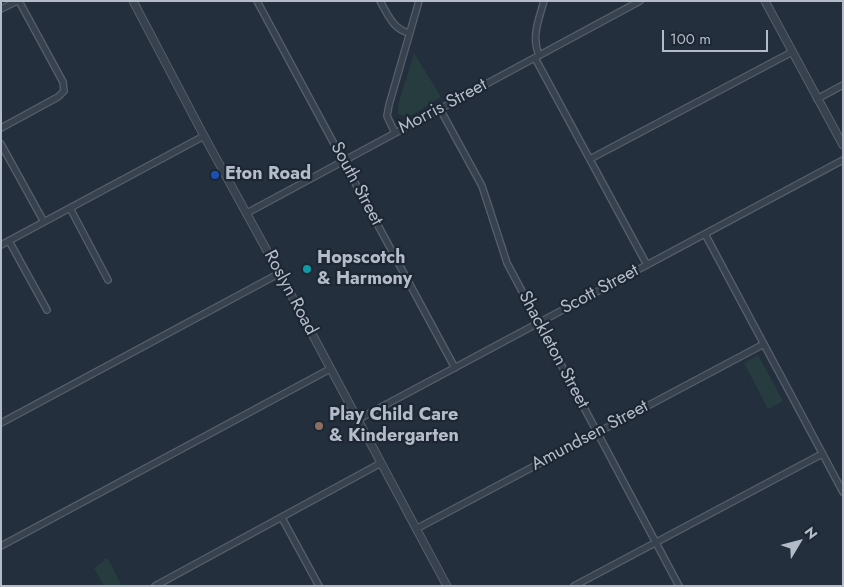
<!DOCTYPE html>
<style>
body{margin:0}
#map{position:relative;width:844px;height:587px;overflow:hidden;background:#242f3e;font-family:Jost,sans-serif}
canvas{display:block}
.frame{position:absolute;inset:0;border:2px solid #b4bcc9;pointer-events:none}
.north{position:absolute;left:774px;top:517px;width:50px;height:50px;-webkit-text-stroke:4px #1d2633;paint-order:stroke;rotate:53deg;font-size:14px;font-weight:700;line-height:20px;text-align:center;color:#b4bcc9}
.north::after{content:'';display:block;margin:auto;width:18px;height:22px;background:#b4bcc9;clip-path:polygon(50% 0,100% 100%,50% 72%,0 100%)}
.scale{position:absolute;left:662px;top:30px;width:106px;height:22px;box-sizing:border-box;border:2px solid #b4bcc9;border-top:0;padding-left:6px;font-size:15px;line-height:18px;white-space:nowrap;color:#b4bcc9;-webkit-text-stroke:4px #1d2633;paint-order:stroke}
</style>
<div id="map">
<canvas width="844" height="587"></canvas>
<div class="frame"></div>
<div class="north">N</div>
<div class="scale">100 m</div>
</div>
<script>
const g = document.querySelector('canvas').getContext('2d');
g.lineJoin = 'round';
function fill(path, color) {
  g.fillStyle = color;
  g.fill(path, 'evenodd');
}
function stroke(path, color, width, dash) {
  g.strokeStyle = color;
  g.lineWidth = width;
  g.lineCap = dash ? 'butt' : 'round';
  g.setLineDash(dash || []);
  g.stroke(path);
}
function drawText(font, color, halo, rows, align = 'center') {
  g.font = font + ' Jost,sans-serif';
  g.lineWidth = 4.5;
  g.setLineDash([]);
  g.textBaseline = 'middle';
  g.strokeStyle = halo;
  g.fillStyle = color;
  for (const [text, x, y, turn = 0] of rows) {
    g.save();
    g.translate(x, y);
    g.rotate((+turn || 0) * Math.PI / 180);
    g.textAlign = isNaN(turn) ? turn : align;
    if (halo) g.strokeText(text, 0, 0);
    g.fillText(text, 0, 0);
    g.restore();
  }
}
fill(new Path2D(`
 M414 53 441 97 412 115 403 116 398 114V105Z
 M758 355 783 401 768 409 744 363Z
 M105 559H108L122 586H104L94 568 100 564Z`), '#263c3f');
const minor = new Path2D(`
 M257 1 455 368
 M380 1C388 15 393 29 409 33
 M1 9 17 1
 M539 55C531 37 539 19 544 1
 M535 58 647 265
 M817 99 843 85
 M440 109 482 186 507 263 679 586
 M1 128 58 97 64 91 63 82 19 1
 M395 133 387 116 389 105 419 1
 M1 144 44 222
 M590 159 792 52
 M70 208 108 280
 M247 213 640 1
 M705 234 843 492
 M9 241 47 310
 M1 245 204 136
 M357 420 843 160
 M1 423 280 273
 M282 518 319 586
 M416 529 764 344
 M1 546 330 369
 M155 586 381 463
 M574 586 822 454`);
const tertiary = new Path2D(`
 M133 1 204 136 288 289 447 586
 M765 1 843 145`);
stroke(minor, '#565f6c', 8);
stroke(tertiary, '#565f6c', 9);
stroke(minor, '#38414e', 5.5);
stroke(tertiary, '#38414e', 7);
for (const [x, y, r, color] of [
 [215,175,5,"#1a4fb4"],
 [307,269,5,"#0f9aa8"],
 [319,426,5,"#8d6e63"]
]) {
  const dot = new Path2D();
  dot.arc(x, y, r, 0, 2 * Math.PI);
  g.fillStyle = color;
  g.fill(dot);
  stroke(dot, '#1d2633', 2);
}
drawText('18px', '#b4bcc9', '#1d2633', [
 ["Morris Street",443,107,-28],
 ["South Street",356,184,62],
 ["Scott Street",600,290,-28],
 ["Roslyn Road",290,293,62],
 ["Shackleton Street",553,350,62],
 ["Amundsen Street",590,436,-28]
]);
drawText('bold 18px', '#b4bcc9', '#1d2633', [
 ["Eton Road",225,175],
 ["Hopscotch",317,259],
 ["& Harmony",317,280],
 ["Play Child Care",329,416],
 ["& Kindergarten",329,437]
], 'left');
</script>
